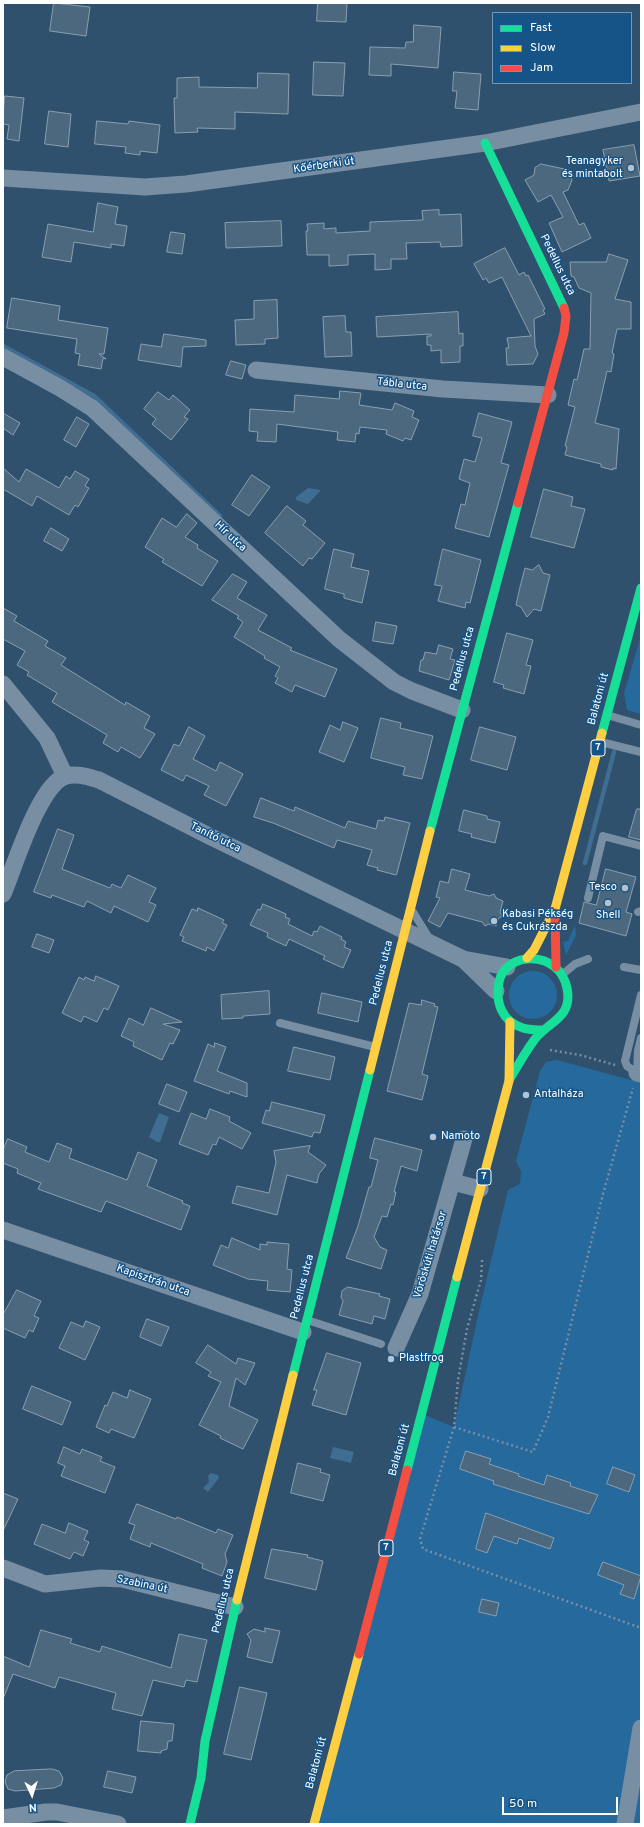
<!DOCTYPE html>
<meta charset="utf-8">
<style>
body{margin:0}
#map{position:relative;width:644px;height:1827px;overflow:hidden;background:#30516d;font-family:Overpass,sans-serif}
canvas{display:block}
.frame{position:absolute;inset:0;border:4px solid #fff;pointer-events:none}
.legend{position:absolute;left:492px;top:12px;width:140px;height:72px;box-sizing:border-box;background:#165487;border:1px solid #7398b7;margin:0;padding:5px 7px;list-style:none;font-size:12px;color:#fff}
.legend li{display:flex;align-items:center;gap:8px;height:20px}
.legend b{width:20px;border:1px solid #7398b7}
.north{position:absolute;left:12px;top:1775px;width:40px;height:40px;-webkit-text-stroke:3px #165487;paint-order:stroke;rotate:176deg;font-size:11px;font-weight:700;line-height:16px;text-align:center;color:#fff}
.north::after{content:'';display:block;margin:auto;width:14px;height:18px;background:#fff;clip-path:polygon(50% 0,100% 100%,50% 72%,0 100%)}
.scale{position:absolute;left:502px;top:1797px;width:116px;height:18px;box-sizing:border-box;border:2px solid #fff;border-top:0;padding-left:5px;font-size:12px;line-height:14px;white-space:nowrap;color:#fff;-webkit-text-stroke:3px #165487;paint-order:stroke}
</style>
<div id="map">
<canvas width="644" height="1827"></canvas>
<div class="frame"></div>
<ul class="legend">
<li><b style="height:5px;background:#16e098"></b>Fast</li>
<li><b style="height:5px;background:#ffcf43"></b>Slow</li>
<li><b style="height:5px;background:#f24e42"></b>Jam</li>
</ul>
<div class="north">N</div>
<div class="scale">50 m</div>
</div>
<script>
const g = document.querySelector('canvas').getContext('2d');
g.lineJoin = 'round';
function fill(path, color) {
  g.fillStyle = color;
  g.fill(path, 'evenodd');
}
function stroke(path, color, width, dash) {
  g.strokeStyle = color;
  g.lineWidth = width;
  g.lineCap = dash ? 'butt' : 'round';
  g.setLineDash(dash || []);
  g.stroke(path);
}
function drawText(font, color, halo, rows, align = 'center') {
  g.font = font + ' Overpass,sans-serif';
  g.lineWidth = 3;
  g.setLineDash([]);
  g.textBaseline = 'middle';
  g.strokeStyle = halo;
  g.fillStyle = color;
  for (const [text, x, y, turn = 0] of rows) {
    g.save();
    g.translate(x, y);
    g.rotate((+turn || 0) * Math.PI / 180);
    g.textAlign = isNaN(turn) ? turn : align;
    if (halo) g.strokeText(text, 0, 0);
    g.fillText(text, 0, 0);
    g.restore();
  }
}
fill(new Path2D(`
 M641 636V714L627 710 624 693Z
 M575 925 576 935 566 955 563 942 568 941Z
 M509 995a24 24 0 1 1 48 0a24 24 0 1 1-48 0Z
 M641 1038V1824H314L422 1414 454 1427 479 1311 508 1190 520 1184 521 1171 516 1161 540 1071 546 1062 557 1060 631 1080 637 1073Z`), '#26699d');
fill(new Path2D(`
 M308 488 321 490 308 504 296 500V497Z
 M159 1113 169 1117 160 1142H157L149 1137Z
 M333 1447 354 1452 351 1463 330 1458Z
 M211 1473 218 1475 219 1478 208 1492 203 1488 209 1482 208 1476Z`), '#406d92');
stroke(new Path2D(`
 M3 346 94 396 220 516
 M585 863 614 752`), '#406d92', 4.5);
const building = new Path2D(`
 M54 3 90 7 86 36 50 31Z
 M318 3H347L346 22 317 21Z
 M414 25 441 27 438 68 391 64V76L369 75 370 47 405 48 406 42H413Z
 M314 62 345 63 343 96 313 95Z
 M454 72 481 74 478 110 455 108 457 91H453Z
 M258 73 289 74 288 114 235 112V129L197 128 198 132 175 133 174 98H177V78L199 77V87L257 88Z
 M5 96 24 98 19 141 7 139 9 125 3 124Z
 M49 111 71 114 68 147 45 144Z
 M97 121 128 124 129 121 160 125 157 153 140 151V155L125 153 126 147 95 144Z
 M634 145 640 176 609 181 603 150Z
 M541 164 569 170 572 180 568 190 563 192 579 225 584 223 591 238 562 252 549 223 563 217 551 195 538 202 525 180 534 175 535 168Z
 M98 203 118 207 115 224 127 226 124 246 111 244V248L74 242 71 262 42 257 48 224 93 232Z
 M439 210V215L461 214 462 246 441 247 440 242 406 243 407 259H391V269L375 270V254L348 255V265L329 266V255H307L306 231H308L307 224 324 223V229L336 228V233L370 231V222L423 220 422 211Z
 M281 221 282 246 226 248 225 223Z
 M171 232 185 234 182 254 167 252Z
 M505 248 519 275 524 272 526 276 528 275 545 309 543 310 545 314 534 319 535 346 538 354 533 364 507 365 506 348H509L507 338 531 336 502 277 489 283 486 278 483 280 474 264Z
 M609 254 628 260 615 299 631 302V329H617L612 353 614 354 611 372 607 371 595 423 619 429 616 469 613 468V470L601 467V464L565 455 567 447 565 446 575 407 568 405 574 379 577 380 584 349H590L591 293 579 288 574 277 571 276 570 262H606Z
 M12 298 60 306 58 320 108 328 104 354H99L106 359 103 358 101 369 78 365 80 354 75 353 77 339 7 328Z
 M277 300 278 338 265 339V344L236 345 235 320 254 319V301Z
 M458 312 459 334 463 333V346H460V362L441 363V350L431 351V345H427V336H431V334L377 337 376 317Z
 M345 316 346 332H351L352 356 325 357 323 317Z
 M164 334 206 340V346L183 347 181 367 138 360 141 344 161 347Z
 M231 361 246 365 242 379 226 375Z
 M340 391 361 393 359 405 392 410 395 403 414 411 412 417 419 420 411 440 405 438 403 441 386 434 387 430 360 427 359 434 356 433 355 442 337 440 338 432 277 424 276 442 257 441 258 432 249 431 250 409 294 412 295 395 339 399Z
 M158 392 169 400 173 395 190 410 184 417 188 419 171 440 152 424 156 419 144 409Z
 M3 413 20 423 13 435 3 428Z
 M479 413 512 422 501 463 509 465 489 537 455 528 461 504 465 505 470 483 459 479 464 459 475 462 482 438 473 436Z
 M77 417 89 424 76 447 64 440Z
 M3 468 19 482 26 469 59 488 66 476 70 479 75 471 89 479 85 486 89 488 78 507 75 505 69 515 37 496 32 506 3 489Z
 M252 475 270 487 249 516 232 505Z
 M544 489 573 497 571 506 585 509 574 548 531 537Z
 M287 506 306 521 303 525 325 543 312 559 309 558 303 566 265 533Z
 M187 514 197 523 185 537 198 545 197 548 218 561 202 586 162 562 164 559 145 547 162 518 176 527Z
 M51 528 69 539 62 551 44 541Z
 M334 549 354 554 351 567 369 571 362 603 344 598V594L325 589Z
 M443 549 481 560 470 603 466 602 465 608 438 601 442 586 435 585Z
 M539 565 543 573 550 575 541 611 534 609 527 617 521 607 516 605 520 587 525 568 532 570Z
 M233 574 247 582 237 598 267 615 258 630 292 648 290 650 337 669 325 697 295 685 292 692 275 683 278 678 275 676 280 667 264 658 265 656 234 637 243 622 237 618 239 616 212 600Z
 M3 608 17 616 14 621 48 641 45 646 66 658 61 665 125 705 126 702 150 716 144 728 155 734 140 758 121 747 118 752 103 743 107 735 52 702 57 693 27 675 29 672 17 665 25 651 3 639Z
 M376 622 397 626 393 644 373 641Z
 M507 633 533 640 526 665 531 666 524 694 503 688 504 685 494 682Z
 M439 645 453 649 450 659 455 660 449 680 419 671 421 660H423L425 652 436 654Z
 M381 718 401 723 400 728 433 736 422 779 403 775 405 767 371 758Z
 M343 722 358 728 344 762 319 752 330 725 340 730Z
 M189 727 205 736 193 759 216 771 220 762 243 774 226 806 204 795 209 786 186 775 183 781 161 770 174 744 179 746Z
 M480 727 516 737 507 770 471 760Z
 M261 798 294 811 295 807 345 828 348 821 376 829 378 820 384 821 385 817 410 823 397 873 396 875 377 870 378 868 367 865 372 850 337 840 334 848 273 823 254 817Z
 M637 809H641V840L629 837Z
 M464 810 487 816V819L500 822 495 843 471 837 472 834 459 831Z
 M58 829 74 835 62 869 110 888 112 884 121 888 128 875 156 888 149 902 156 905 148 922 114 906 111 913 87 901 84 907 52 895 51 898 34 892Z
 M452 869 470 874 465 890 489 896 494 894 496 898 503 901 500 912 502 916 498 919 496 926 489 924 485 926 482 922 448 913 440 927 428 921 440 898 436 897 440 881 448 883Z
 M606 869 636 877 626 912 632 914 626 936 579 923 584 902 596 905Z
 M263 904 286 914 285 917 290 919 288 924 312 936 314 931 317 932 320 926 342 937 341 939 346 942 344 947 351 950 343 968 323 959 325 956 289 939 286 946 267 937 268 933 250 925 258 909 260 910Z
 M198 908 224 920 222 923 227 925 214 951 207 947 206 951 182 941 184 937 180 935 192 909 197 911Z
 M37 934 54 940 49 953 32 947Z
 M96 976 119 986 108 1010 104 1008 97 1022 84 1016 81 1022 62 1013 79 977 84 980 85 977 94 981Z
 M269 991 270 1014 243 1016V1018L222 1019 221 995Z
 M322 993 362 1002 358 1022 318 1013Z
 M422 1000 435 1004 434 1006 438 1007 422 1074 428 1076 422 1100 387 1091 409 1003 421 1005Z
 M151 1008 182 1022 163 1024 180 1030 173 1044 170 1043 162 1060 133 1046 134 1042 121 1036 129 1018 143 1025Z
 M215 1043 226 1047 217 1071 247 1083V1097L230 1091 229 1094 194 1081 208 1044 214 1047Z
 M294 1047 335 1057 330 1080 288 1071Z
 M167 1084 187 1092 179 1112 159 1104Z
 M272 1102 325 1115 320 1133 314 1132 312 1137 262 1123 266 1110 269 1111Z
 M210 1109 230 1117 229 1121 251 1133 242 1149 219 1137 216 1145 213 1144 208 1155 179 1144 191 1113 206 1119Z
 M375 1138 422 1150 417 1171 401 1166 394 1192H396L393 1205 391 1204 387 1217 382 1216 374 1237 380 1247 387 1250 381 1269 346 1258 358 1226 369 1187H371L378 1160 370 1158Z
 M8 1139 27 1147 25 1152 49 1162 57 1143 72 1149 69 1158 127 1180 138 1152 157 1160 147 1186 183 1201 182 1203 190 1206 181 1230 106 1201 101 1212 38 1189 41 1183 17 1173 18 1169 3 1163V1150Z
 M310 1146 308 1152 326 1165 319 1174 317 1183 287 1175 277 1215 232 1203 237 1186 269 1193 276 1162 274 1151Z
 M232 1238 260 1250V1244L267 1245V1242L289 1244 287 1269 292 1270 290 1292 267 1290 268 1281 248 1279 213 1265 221 1245 228 1248Z
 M348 1287 380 1294 379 1296 390 1299 385 1319 374 1316 372 1324 339 1315 343 1301 341 1297 342 1291Z
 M17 1290 41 1301 34 1316 39 1318 33 1332 29 1330 25 1338 3 1328V1315Z
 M147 1319 169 1327 161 1346 140 1337Z
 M86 1321 100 1327 85 1360 59 1348 71 1322 83 1327Z
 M208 1345 236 1364 238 1358 255 1363 245 1385 236 1378 229 1406 258 1420 243 1449 220 1438 221 1436 199 1425 221 1382 208 1376 211 1372 196 1363Z
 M327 1353 361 1363 346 1415 312 1405 317 1390H314Z
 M32 1386 71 1402 62 1425 23 1409Z
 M130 1390 151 1399 134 1438 111 1429 109 1433 96 1427 105 1405 107 1406 113 1392 127 1398Z
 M64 1447 80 1454 82 1449 102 1457 100 1461 115 1467 105 1493 61 1476 65 1466 58 1463Z
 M466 1451 491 1459 489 1464 519 1474 518 1476 544 1485 547 1475 571 1483 570 1486 598 1495 589 1514 493 1484 494 1481 491 1480 460 1469Z
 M298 1463 321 1469 320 1472 330 1475 323 1501 291 1493Z
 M613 1467 635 1475 629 1492 607 1484Z
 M3 1493 18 1499 3 1531Z
 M137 1504 176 1519 177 1517 216 1533 218 1529 233 1535 225 1554 227 1562 222 1576 202 1568 203 1564 151 1543 150 1547 130 1539 135 1525 129 1523Z
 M486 1513 554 1538 550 1549 519 1538 517 1544 494 1536 487 1553 476 1549Z
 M69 1523 88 1531 84 1540 89 1542 83 1556 74 1552 70 1559 34 1544 42 1524 65 1533Z
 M272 1549 308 1555 307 1557 323 1561 316 1590 265 1578Z
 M603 1562 641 1576 634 1599 620 1594 624 1585 598 1575Z
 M482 1599 499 1603 496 1616 479 1612Z
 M265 1628 280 1631 272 1663 247 1657 251 1640 247 1634 254 1629 265 1632Z
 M41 1630 72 1639 70 1643 100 1652 102 1646 171 1668 179 1634 207 1640 197 1682 186 1680 184 1687 153 1680 142 1716 112 1709 116 1693 59 1677 55 1688 13 1674 3 1699V1656L29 1667Z
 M240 1687 267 1693 251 1760 224 1754Z
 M141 1721 174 1724 172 1741H168L167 1749 161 1751V1753L138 1751Z
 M52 1769 59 1771 63 1778 61 1785 54 1788 15 1791 8 1789 5 1782 7 1775 14 1771Z
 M108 1771 136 1777 132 1793 104 1787Z`);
fill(building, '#4c687e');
stroke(building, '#8a9fb0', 1);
stroke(new Path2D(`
 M550 1050 580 1055 615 1065
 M482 1260 481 1280 467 1329 458 1380 454 1427 420 1539 423 1549 641 1628
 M454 1427 533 1452 548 1417 603 1194 633 1088`), '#778ea3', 2.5, [2, 3]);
stroke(new Path2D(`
 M607 715 641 725
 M601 742 641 752
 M588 898 603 836 641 846
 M413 912 429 938
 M638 912 641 911
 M624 967 641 970
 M563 974 575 964 588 959
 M280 1023 375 1047
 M637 1073 627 1066 625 1061 641 995
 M637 1073 638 1051 641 1038
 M307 1320 381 1344`), '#778ea3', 8);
stroke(new Path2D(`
 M3 178 145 187 186 184 485 143 641 112
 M3 357 60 388 92 408 339 639 394 682 412 691 462 710
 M256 370 443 389 548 395
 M3 684 47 738 65 776
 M3 894C14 868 39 784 66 776 77 773 88 777 99 780L209 836 463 959 507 967
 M463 959 496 991
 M637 1073 641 1074
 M453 1182 480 1189
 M3 1230 303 1332
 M396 1348 420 1294 464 1139
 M3 1568 45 1584 101 1578 122 1579 235 1607
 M3 1818 46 1812H57L118 1824
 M625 1824 641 1728`), '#778ea3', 17);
stroke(new Path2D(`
 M485 143 564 308
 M602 733 641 588
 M430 831 518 503
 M509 1080C518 1066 525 1052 535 1039 549 1021 573 1018 567 988 559 949 505 951 499 982 495 1002 502 1022 523 1028 529 1030 537 1030 544 1030
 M293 1375 370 1070
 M407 1470 457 1277
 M190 1824 201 1778 205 1741 237 1600`), '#16e098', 9);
stroke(new Path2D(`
 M527 958 534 950 555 909 602 733
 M370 1070 430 831
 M457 1277 509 1081 510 1022
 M237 1600 293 1375
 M314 1824 359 1654`), '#ffcf43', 9);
stroke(new Path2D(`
 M518 503 564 333 566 316 564 308
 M555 913 556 967
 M359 1654 407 1470`), '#f24e42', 9);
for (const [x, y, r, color] of [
 [631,168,4,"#b7c2cc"],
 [625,888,4,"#b7c2cc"],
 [608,903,4,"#b7c2cc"],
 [494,921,4,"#b7c2cc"],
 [526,1095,4,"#b7c2cc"],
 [433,1137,4,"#b7c2cc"],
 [391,1359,4,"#b7c2cc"]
]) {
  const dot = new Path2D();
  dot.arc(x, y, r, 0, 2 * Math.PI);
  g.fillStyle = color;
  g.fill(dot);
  stroke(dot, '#165487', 1.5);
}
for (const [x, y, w] of [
 [598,748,14],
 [484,1177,14],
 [386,1548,14]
]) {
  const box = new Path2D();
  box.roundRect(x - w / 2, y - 8, w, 16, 3);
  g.fillStyle = '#165487';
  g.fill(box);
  stroke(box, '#fff', 1);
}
drawText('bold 10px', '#fff', null, [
 ["7",598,748],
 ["7",484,1177],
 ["7",386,1548]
]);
drawText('11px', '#fff', '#165487', [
 ["Teanagyker",623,162,"right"],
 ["és mintabolt",623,175,"right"],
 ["Tesco",617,888,"right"],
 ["Kabasi Pékség",502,915],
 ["és Cukrászda",502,928],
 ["Shell",608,916,"center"],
 ["Antalháza",534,1095],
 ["Namoto",441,1137],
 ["Plastfrog",399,1359]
], 'left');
drawText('11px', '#fff', '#165487', [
 ["Kőérberki út",324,166,-8],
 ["Pedellus utca",557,265,64],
 ["Tábla utca",402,385,6],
 ["Hír utca",230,537,43],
 ["Pedellus utca",463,659,-75],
 ["Balatoni út",599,699,-75],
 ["Tanító utca",215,838,26],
 ["Pedellus utca",382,973,-76],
 ["Vöröskúti határsor",431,1255,-73],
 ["Kapisztrán utca",153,1281,19],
 ["Pedellus utca",303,1287,-76],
 ["Balatoni út",400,1450,-75],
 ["Szabina út",142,1585,12],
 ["Pedellus utca",224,1601,-77],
 ["Balatoni út",317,1763,-75]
]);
</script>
